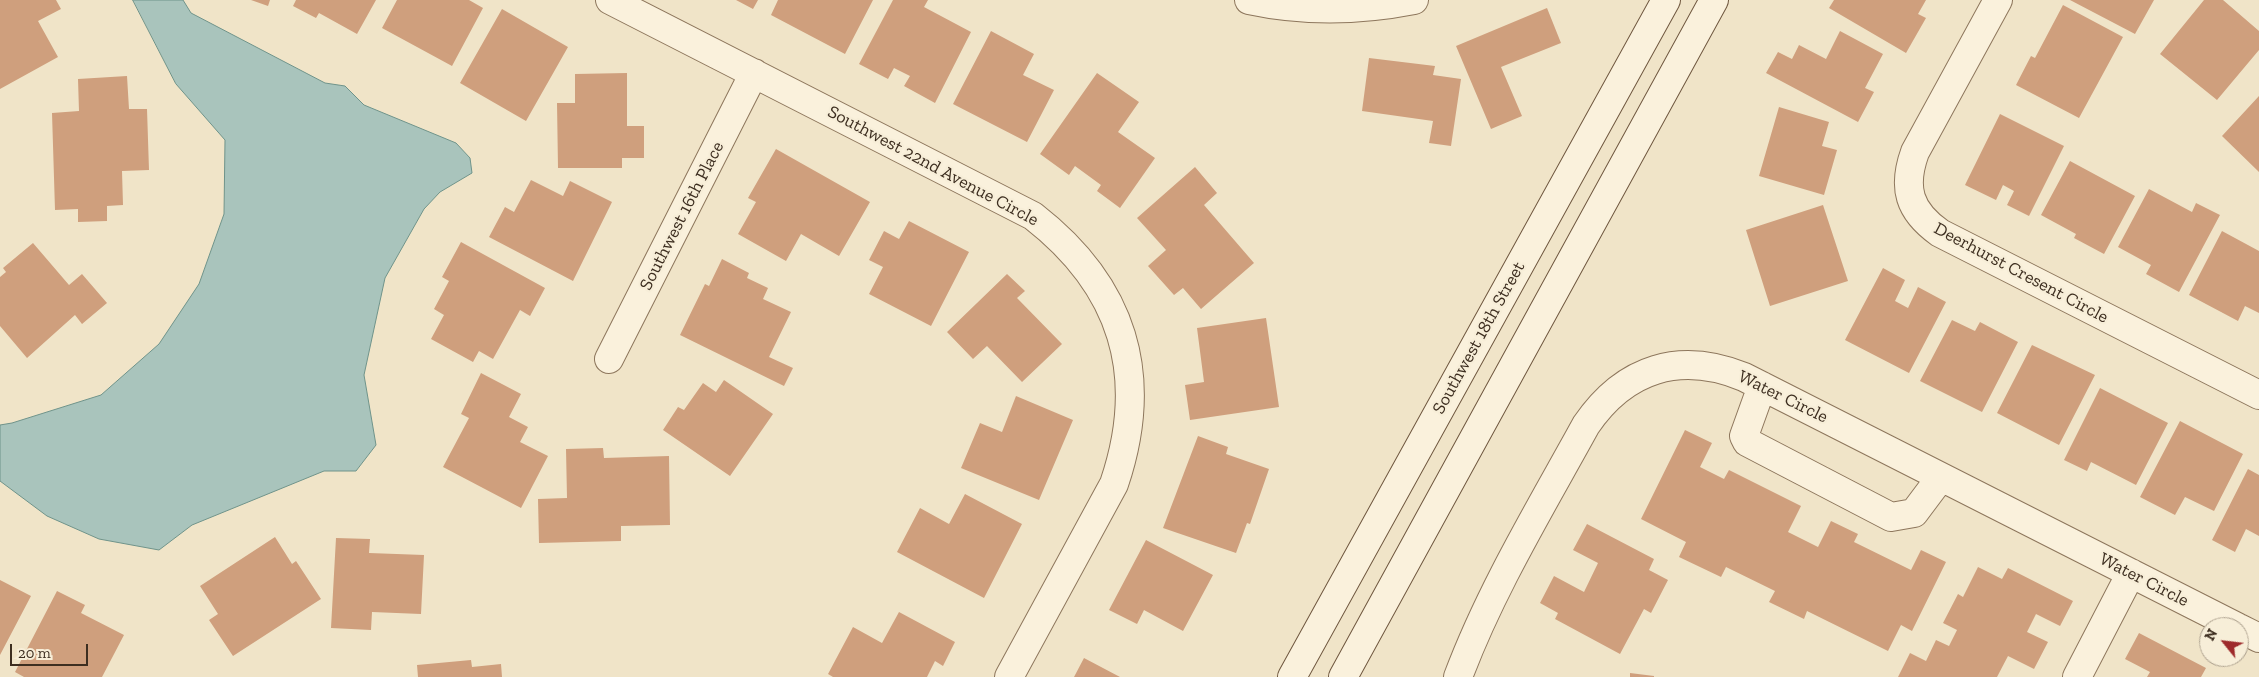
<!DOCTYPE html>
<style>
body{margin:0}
#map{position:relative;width:2259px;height:677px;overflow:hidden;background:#f0e4c8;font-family:"Zilla Slab",serif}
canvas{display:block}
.north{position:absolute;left:2199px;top:617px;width:50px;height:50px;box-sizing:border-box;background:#f7eed8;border:1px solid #ada18e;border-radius:50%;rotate:299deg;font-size:14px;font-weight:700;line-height:20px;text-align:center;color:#3d2e20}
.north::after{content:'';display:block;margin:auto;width:18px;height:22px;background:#9e2a2b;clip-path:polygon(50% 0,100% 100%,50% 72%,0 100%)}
.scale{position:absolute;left:10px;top:644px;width:78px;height:22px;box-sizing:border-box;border:2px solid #3d2e20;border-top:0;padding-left:6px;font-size:15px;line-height:18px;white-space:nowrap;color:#3d2e20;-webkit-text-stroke:4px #f7eed8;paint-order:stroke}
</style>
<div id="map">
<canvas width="2259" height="677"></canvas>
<div class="north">N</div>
<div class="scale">20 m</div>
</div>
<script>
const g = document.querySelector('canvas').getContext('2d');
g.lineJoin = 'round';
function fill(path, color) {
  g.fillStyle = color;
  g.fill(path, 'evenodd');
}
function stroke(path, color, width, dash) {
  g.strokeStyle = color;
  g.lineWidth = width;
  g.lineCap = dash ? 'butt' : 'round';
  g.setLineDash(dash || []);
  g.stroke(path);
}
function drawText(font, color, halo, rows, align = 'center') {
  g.font = font + ' "Zilla Slab",serif';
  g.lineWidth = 4.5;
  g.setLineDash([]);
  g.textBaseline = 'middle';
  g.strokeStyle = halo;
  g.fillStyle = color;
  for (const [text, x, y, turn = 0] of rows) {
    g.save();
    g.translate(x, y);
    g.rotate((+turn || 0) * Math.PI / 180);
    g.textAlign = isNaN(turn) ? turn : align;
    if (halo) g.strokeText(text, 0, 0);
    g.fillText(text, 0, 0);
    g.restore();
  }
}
const water = new Path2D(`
 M133 0H183L191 13 325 83 345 86 364 105 456 143 470 158 472 173 440 192 424 209 385 278 364 375 376 445 356 471H324L192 525 159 550 99 539 47 516 0 481V425L12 423 101 395 159 344 199 284 224 214 225 140 176 84Z`);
fill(water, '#a9c4bc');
stroke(water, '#6f938a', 1);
fill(new Path2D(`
 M0 0H56L61 9 38 21 58 57 0 89Z
 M251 0H270L268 6Z
 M296 0H376L357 34 319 13 316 18 293 6Z
 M397 0H469L483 8 452 66 382 28Z
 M736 0H758L753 9Z
 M778 0H873L845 54 771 15Z
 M893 0H928L924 7 971 32 935 103 904 86 910 76 894 68 888 79 859 64Z
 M1834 0H1926L1918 14 1926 18 1906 53 1829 8Z
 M2070 0H2154L2135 34Z
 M2204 0H2223L2259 31V50L2217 100 2160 54Z
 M2063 5 2123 37 2079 118 2016 85 2031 56 2035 58Z
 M1547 8 1561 43 1501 67 1522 116 1491 129 1456 46Z
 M502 9 568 47 526 121 460 83Z
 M991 31 1034 54 1023 75 1054 90 1027 142 953 104Z
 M1840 31 1883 54 1865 88 1874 92 1858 122 1766 73 1778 52 1792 59 1799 45 1826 59Z
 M1369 58 1435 66 1433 75 1461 79 1451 146 1429 143 1433 121 1362 111Z
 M627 73V126H644V158H622V168H558L557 103H575V74Z
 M1097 73 1139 102 1118 132 1155 158 1120 208 1097 191 1101 185 1075 166 1069 175 1040 154Z
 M127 76 129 109H147L149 170 122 171 123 205 107 206V221L78 222V209L55 210 52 113 79 111 78 79Z
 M2259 96V172L2222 136Z
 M1779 107 1829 122 1822 146 1837 150 1824 195 1759 176Z
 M2000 114 2064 146 2029 216 2007 205 2014 191 2003 185 1996 200 1965 185Z
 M776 149 870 202 839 256 801 234 786 261 738 234 756 202 748 198Z
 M2070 161 2135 196 2104 254 2074 238 2076 234 2041 215Z
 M1195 167 1217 193 1204 205 1254 263 1201 309 1183 288 1174 295 1148 266 1166 250 1137 218Z
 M531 180 563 196 570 181 612 202 573 281 489 237 505 207 514 212Z
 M2149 189 2192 212 2196 203 2220 215 2179 292 2146 274 2151 265 2118 247Z
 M1823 205 1848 281 1770 306 1746 230Z
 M909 221 969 252 931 326 869 294 883 267 869 260 884 231 899 239Z
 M2222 231 2259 251V313L2245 306 2238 321 2189 295Z
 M461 242 545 288 530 316 520 310 493 359 479 351 473 362 431 339 444 315 434 309 449 281 442 277Z
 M33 243 69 285 82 274 107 303 82 324 75 315 27 358 0 326V277L6 272 3 268Z
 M722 259 749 273 747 278 768 288 763 299 791 312 769 357 793 368 784 386 680 335 705 284 709 286Z
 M1883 268 1905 280 1895 301 1908 308 1918 287 1946 302 1909 373 1845 340Z
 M1007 274 1025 291 1017 298 1062 344 1022 382 987 346 973 359 947 332Z
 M1266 318 1279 407 1190 420 1185 385 1204 382 1197 328Z
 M1952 320 1975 331 1980 322 2018 342 1982 412 1920 381Z
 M2032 345 2095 375 2059 445 1997 413Z
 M481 373 521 394 509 417 528 427 520 442 548 456 521 508 443 467 469 418 461 414Z
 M724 380 773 414 730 476 663 430 678 407 684 410 703 383 716 392Z
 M2100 388 2168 423 2136 485 2091 462 2087 471 2064 460Z
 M1016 396 1073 420 1039 500 961 468 980 423 1002 432Z
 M2180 421 2243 454 2214 511 2185 497 2175 515 2140 497Z
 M1685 430 1712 443 1700 467 1724 479 1729 470 1801 506 1788 532 1818 547 1831 521 1858 534 1854 542 1911 570 1921 550 1946 562 1912 631 1901 625 1888 651 1807 611 1804 619 1769 602 1775 591 1726 567 1721 577 1679 557 1686 542 1641 519Z
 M1198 436 1228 447 1226 454 1269 469 1250 524 1247 523 1236 553 1163 528Z
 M603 448 604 458 669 456 670 525 621 526V541L539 543 538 499 567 498 566 449Z
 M2248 469 2259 475V536L2246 529 2235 552 2212 540Z
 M965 494 1022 524 984 598 897 552 920 508 949 524Z
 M1587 524 1654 559 1649 570 1668 580 1651 613 1644 609 1620 654 1555 619 1558 613 1540 603 1554 576 1584 592 1598 563 1573 550Z
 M275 537 292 564 296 561 321 599 233 656 209 620 218 614 200 586Z
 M336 538 370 539 369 553 424 555 421 614 372 612 371 630 331 628Z
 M1146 540 1213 575 1183 631 1144 610 1137 624 1109 610Z
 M1978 567 2002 579 2008 568 2073 601 2060 626 2036 614 2027 632 2048 642 2034 669 2008 656 1997 677H1898L1910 653 1926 661 1936 640 1949 646 1957 630 1943 623 1958 594 1963 597Z
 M0 580 31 596 0 655Z
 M57 591 85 605 81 613 124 635 102 677H24L15 672Z
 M899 612 955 642 943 666 935 661 927 677H833L828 674 853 627 882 643Z
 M2139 633 2206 668 2201 677H2147L2150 672 2125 659Z
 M1084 658 1120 677H1074Z
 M471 660 472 667 501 664 502 677H418L417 665Z
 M1630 673 1654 676V677H1630Z`), '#cf9f7d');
const minor = new Path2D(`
 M610 0 1033 216C1123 286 1151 375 1114 484L1009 677
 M1249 0C1305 12 1358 11 1414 0
 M1998 0 1915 152C1902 188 1909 211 1940 233L2259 395
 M609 359 754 73
 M1762 386 1744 436 1747 442 1891 517 1914 513 1941 477
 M2239 628 2259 638
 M1458 677C1491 589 1541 507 1586 425 1625 368 1680 351 1744 377L2237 627
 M2077 677 2131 573`);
const secondary = new Path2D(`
 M1292 677 1666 0
 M1343 677 1714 0`);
stroke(minor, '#8d765c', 30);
stroke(secondary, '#6f573f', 30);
stroke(minor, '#faf1dc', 28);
stroke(secondary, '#faf1dc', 28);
drawText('18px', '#3d2e20', '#f7eed8', [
 ["Southwest 22nd Avenue Circle",933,166,28],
 ["Southwest 16th Place",682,216,-63],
 ["Deerhurst Cresent Circle",2021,273,28],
 ["Southwest 18th Street",1479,338,-61],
 ["Water Circle",1783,397,26],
 ["Water Circle",2144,580,27]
]);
</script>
